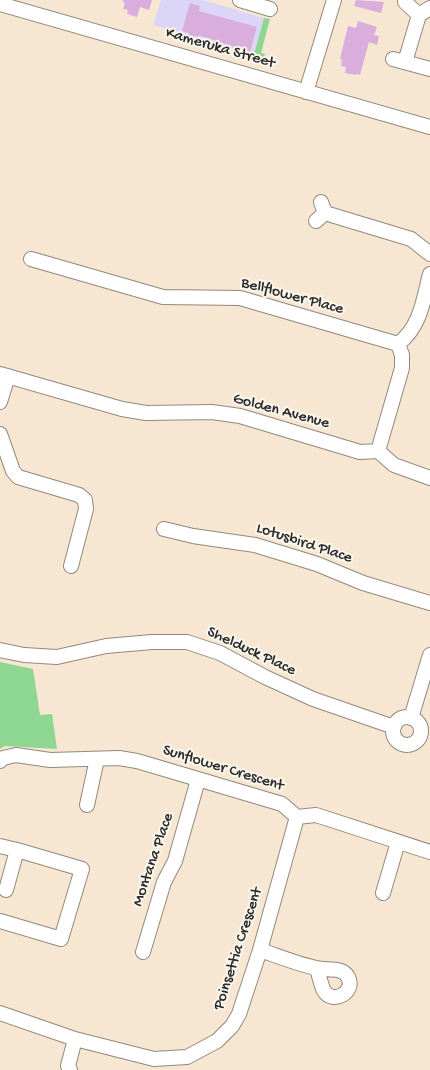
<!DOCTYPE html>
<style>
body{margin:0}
canvas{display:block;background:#f7e7d2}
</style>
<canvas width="430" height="1070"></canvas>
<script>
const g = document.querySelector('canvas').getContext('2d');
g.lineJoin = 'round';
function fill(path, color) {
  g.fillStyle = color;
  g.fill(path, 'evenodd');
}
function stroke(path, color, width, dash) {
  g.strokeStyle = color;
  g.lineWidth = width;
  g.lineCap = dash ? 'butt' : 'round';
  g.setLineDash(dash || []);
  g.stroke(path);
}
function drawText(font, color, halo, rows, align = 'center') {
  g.font = font + ' "Gochi Hand",sans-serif';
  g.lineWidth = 4;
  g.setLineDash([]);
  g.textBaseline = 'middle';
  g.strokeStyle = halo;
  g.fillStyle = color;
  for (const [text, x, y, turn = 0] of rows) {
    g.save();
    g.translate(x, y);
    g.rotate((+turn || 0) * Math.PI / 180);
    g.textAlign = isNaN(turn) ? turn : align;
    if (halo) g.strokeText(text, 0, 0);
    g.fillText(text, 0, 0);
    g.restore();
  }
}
fill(new Path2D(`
 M161 0H203L264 18 255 51 249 53 153 25Z`), '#dbd6f7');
fill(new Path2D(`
 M264 18 270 19 261 53 265 54 264 57 249 53 255 51Z
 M0 662 33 669 40 715 52 714 57 749 5 746 0 749Z`), '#8dd793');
fill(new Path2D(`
 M123 0H152L149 10 140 7 137 17 127 14 128 10 123 9 125 3 123 2Z
 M356 0 384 2 381 13 354 6Z
 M190 3 200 6 199 11 257 27 250 52 198 35V37L189 35V33L182 31Z
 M358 21 377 27 374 35 379 36 377 45 369 42 360 75 357 74 356 75 345 73 346 67 341 66 342 60 340 59 348 26 356 28Z`), '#d9aedc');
const minor = new Path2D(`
 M240 0 270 9
 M405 0V2L419 15
 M0 4 430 127
 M393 59 430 69
 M405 62 419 15 430 8
 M306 92 334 0
 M325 213 411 239 430 254
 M316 221 325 213 321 202
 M31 259 163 297 240 298 398 344
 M0 374 122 409 146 413 212 412 240 416 360 452 378 451 394 465 430 478
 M0 402 8 376
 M0 434 13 471 18 477 79 495 85 500 86 509 71 566
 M378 451 402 368V355L398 344C421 326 423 301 430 274
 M164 529 193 536 255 545 317 564 363 583 430 603
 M0 650 24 655 57 657 106 646 152 642H187L220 653 265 677 313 699 394 727
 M393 731a14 14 0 1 1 28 0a14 14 0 1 1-28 0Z
 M411 718 430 655
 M0 761 3 758 16 755 50 760 119 758 137 761 282 804 297 817 316 815 430 852
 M87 805 97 759
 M0 846 17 850
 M383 893 398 842
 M0 921 61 939 82 869 17 850 6 890
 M260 950C278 956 297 964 316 968 326 971 342 966 348 977 356 992 333 1005 324 991 321 985 319 975 317 969
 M143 952 164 882 175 861 198 780
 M0 1013 75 1039 154 1059 187 1057 217 1041 232 1026 239 1014 260 950 297 817
 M70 1070 68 1066 75 1039`);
stroke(minor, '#91897e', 16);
stroke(minor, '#fff', 14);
drawText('16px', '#2b2b2b', '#fbf7ec', [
 ["Kameruka Street",220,49,16],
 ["Bellflower Place",292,297,15],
 ["Golden Avenue",281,412,15],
 ["Lotusbird Place",304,544,18],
 ["Shelduck Place",251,652,25],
 ["Sunflower Crescent",223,769,17],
 ["Montana Place",154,860,-71],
 ["Poinsettia Crescent",239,949,-72]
]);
</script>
